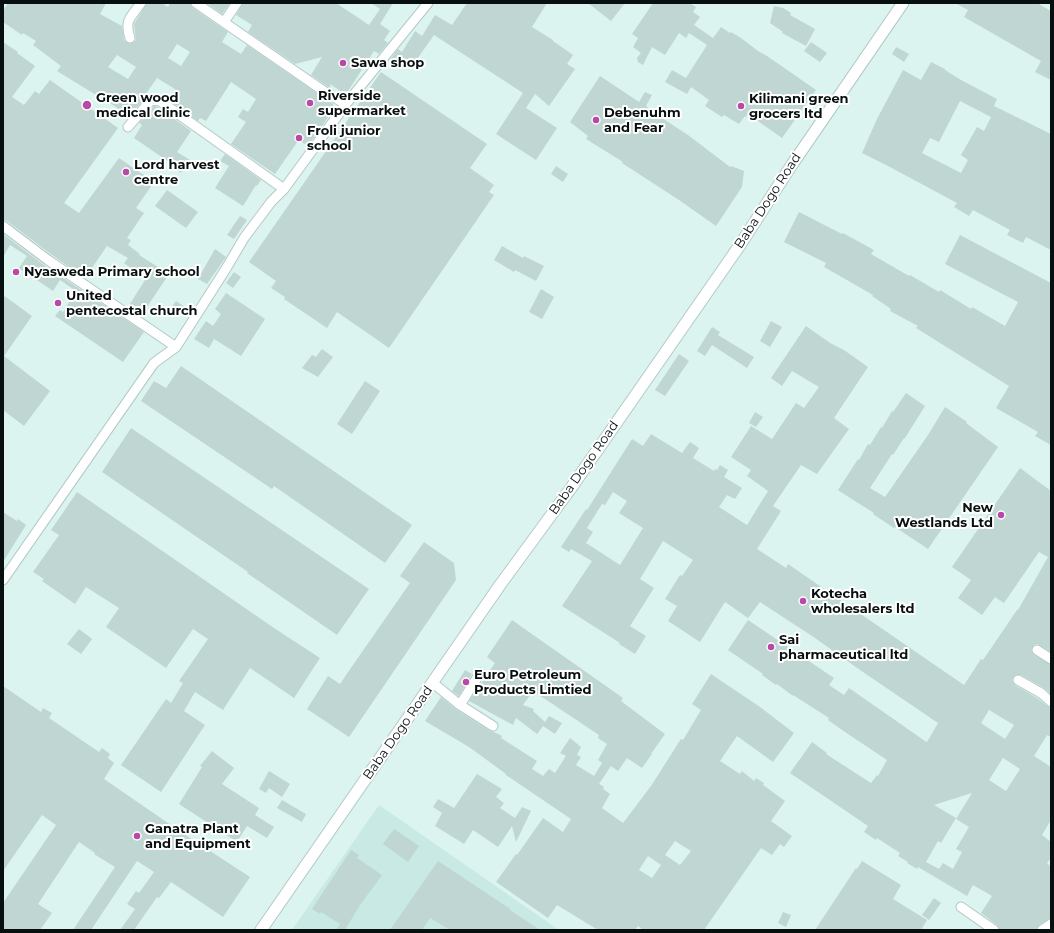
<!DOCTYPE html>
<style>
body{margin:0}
#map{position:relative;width:1054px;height:933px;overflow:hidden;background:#dcf4f0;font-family:Montserrat,sans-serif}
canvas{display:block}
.frame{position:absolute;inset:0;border:4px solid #08100f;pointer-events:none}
</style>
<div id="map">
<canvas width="1054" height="933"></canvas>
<div class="frame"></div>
</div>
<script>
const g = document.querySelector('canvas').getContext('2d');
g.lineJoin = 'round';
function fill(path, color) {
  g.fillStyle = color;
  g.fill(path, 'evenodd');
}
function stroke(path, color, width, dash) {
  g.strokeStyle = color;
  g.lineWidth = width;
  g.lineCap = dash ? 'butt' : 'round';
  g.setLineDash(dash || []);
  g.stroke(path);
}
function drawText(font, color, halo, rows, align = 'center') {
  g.font = font + ' Montserrat,sans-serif';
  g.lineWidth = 4;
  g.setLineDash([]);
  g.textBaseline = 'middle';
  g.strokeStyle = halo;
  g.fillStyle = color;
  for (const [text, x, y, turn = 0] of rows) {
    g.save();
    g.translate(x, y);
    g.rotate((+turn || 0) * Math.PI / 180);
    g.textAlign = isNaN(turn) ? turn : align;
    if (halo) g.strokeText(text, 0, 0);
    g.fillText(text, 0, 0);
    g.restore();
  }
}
fill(new Path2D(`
 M379 805 559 930H292Z`), '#c8e9e4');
fill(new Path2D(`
 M8 3H106L100 14 122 26 124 40 129 44 134 42 136 40 134 24 147 3H162L168 7 170 3H190L193 8 228 32 222 42 241 54 247 45 333 104 334 109 308 146 299 140 298 141 275 174 231 144 246 122 238 117 243 109 248 112 256 99 231 82 206 121 200 118 198 121 169 100 175 89 157 78 145 95 147 96 129 116 101 97V98L57 71 61 66 33 45 36 41 23 33 22 35 3 22V11ZM177 44 190 52 181 66 168 58ZM117 55 136 67 128 79 108 67Z
 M207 3H230L222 14Z
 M243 3H336L369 25 380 9 371 3H393L380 24 390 31 384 40 388 43 379 54 374 51 348 91 342 92 330 84 331 89 311 75 322 57 295 64 248 32 252 25 236 15Z
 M467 3H547L532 27 553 40V41L573 55 567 64 575 69 549 106 535 94 526 108 557 128 536 160 496 134 523 93 434 35 410 69 396 59 392 64 389 61 398 49 402 52 415 31 422 36 435 15 452 25Z
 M588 3H625L611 21Z
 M653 3H689L696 7 693 12 700 17 694 25 713 38 721 27 730 33 731 32 741 38 758 51 767 56 816 90 782 138 748 114 746 117 745 116 739 124 724 115 722 117 705 106 709 100 691 87 687 94 665 82 672 70 686 78 707 45 689 33 686 38 679 33 665 55 652 47 643 65 638 62 637 58 641 53 633 47 638 38 632 34Z
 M955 3H1037L1051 11V80L1035 72 1041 61 964 17 968 10Z
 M774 6 783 8 791 13 790 15 815 29 806 46 782 33 783 32 770 23Z
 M3 42 18 52 17 53 35 66 12 97 24 105 35 91 39 94 50 80 118 128 64 203 79 213 119 158 154 182 136 208 144 213 127 238 131 240 128 245 140 254 139 255 169 274 141 316 128 307 145 280 133 272 134 270 124 263 128 258 107 246 85 278 52 255 7 221 3 220Z
 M811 42 827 53 820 62 804 51Z
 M896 47 909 54 904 62 892 54Z
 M931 62 945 69V70L961 80 997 99 994 106 1051 134V250L1026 237 1023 243 1007 235 1010 230 973 210 969 216 954 207 957 203 888 166 862 153 877 119 903 70 921 80ZM960 101 991 117 984 131 977 127 961 155 968 160 961 173 922 153 930 138 939 142Z
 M381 72 487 144 470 168 494 185 489 192 494 195 389 348 337 312 327 328 284 299 285 297 271 288 276 281 249 262Z
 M600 76 639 102 645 92 652 95 646 106 651 110V111L688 135 730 167 731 166 744 171 742 187 716 226 679 200 622 163 623 162 586 139 588 136 570 122Z
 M154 106 158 107 191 131 177 152 190 160 181 173 168 163 169 162 134 138 142 125 139 123Z
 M225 154 261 180 257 186 256 185 243 206 215 188 229 166 220 161Z
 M556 166 568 174 563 182 551 174Z
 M167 190 198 212 186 228 155 206Z
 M799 212 842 234 843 233 874 250 871 254 909 276 910 275 939 292 940 290 971 309 972 307 1005 326 1018 302 945 264 960 235 1051 283V445L1035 436 1038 432 996 408 1009 386 916 328 918 326 890 311 891 309 872 296 873 295 824 267 826 263 784 242Z
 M240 216 247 220 234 239 227 235Z
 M3 234 44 265 144 332 123 362 55 316 60 310 63 312 76 291 60 280 53 291 19 268 27 256 10 245 3 257Z
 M502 246 523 258 524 256 544 266 536 281 515 270 514 272 494 260Z
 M215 249 226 257 207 284 198 279Z
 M234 272 241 277 233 288 226 283Z
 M541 289 554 297 542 319 529 312Z
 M226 293 265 319 241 356 214 339 209 348 194 339 206 321 213 326 221 314 215 309Z
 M3 295 32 316 4 356 50 391 24 426 3 410Z
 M176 301 188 309 183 316 171 308Z
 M771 321 782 327 770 347 760 341Z
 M806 326 830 343 844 350 868 367 834 418 849 429 817 474 801 465 773 506 781 511 757 549 786 568 788 564 964 685 981 659 983 660 1017 610H1018L1048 557 1039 552 1004 603 995 597 982 615 958 598 971 580 952 567 1020 468 1051 491V652L1038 644 1034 645 1031 650 1034 655 1051 665V694L1044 688 1021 675H1015L1012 680 1015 685 1037 698 1047 706 1051 708V737L1047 735 1034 756 1051 767V820L1042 835 1051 842V858L1047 863 1051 867V918L1039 925 1036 930H1000L997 925 981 913 992 896 973 885 967 896 918 867 917 869 907 863 908 862 898 856 900 853 877 838 876 840 864 832 868 826 790 773 812 742 827 753 826 754 871 783 877 775 878 776 887 760 845 732 828 720 829 718 793 695V696L777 684 776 685 762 675 763 674 728 650 748 620 834 678 829 685 844 695 849 688 925 741 927 742 938 723 860 670 815 638 760 602 748 618 725 602 700 642 668 621 677 606 665 599 680 575 682 576 693 560 663 541 640 579 654 588 630 626 646 636 635 654 619 644 620 643 562 606 592 561 571 549 569 552 561 547 586 509 587 510 632 439 643 446 651 434 682 453 690 442 699 448 693 458 714 471 715 469 717 470 720 465 728 470 724 477 742 488 735 499 727 495 719 507 747 525 768 491 747 476 751 470 731 457 751 426 772 439 796 403 804 408 819 387 792 371 782 386 771 378ZM613 492 627 501 619 513 643 528 620 565 586 543 593 532 587 528 602 504 605 505ZM989 710 1014 725 1005 739 981 723ZM1003 758 1020 769 1006 791 989 780ZM972 793 956 819 969 827 956 849 962 852 953 869 943 863 939 869 926 862 938 841 941 843 956 818 934 805Z
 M712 327 720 332 718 335 754 357 747 368 712 345 705 356 697 351Z
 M322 349 333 357 318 377 302 368 312 355 316 357Z
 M679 354 689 361 665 396 655 390Z
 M181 366 412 525 385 563 274 486 272 489 141 401 154 381 166 388Z
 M365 381 380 391 352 434 337 424Z
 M906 393 925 406 905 438H904L893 455 892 454 870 488 885 497 928 435 945 407 967 422 966 423 998 447 928 549 895 527 894 528 873 514 874 513 850 498 838 490 858 459 859 460 868 444 870 445 881 427 882 428 892 411 893 412Z
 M755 412 763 417 756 427 749 423Z
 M131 428 369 589 337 635 247 573 248 572 102 472Z
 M77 492 274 628 320 658 294 698 250 668 223 710 195 692 184 711 205 725 161 792 121 765 166 699 171 703 183 683 179 681 208 639 193 629 166 668 106 627 119 608 86 587 75 604 42 581 44 579 33 572 59 535 51 530Z
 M3 512 17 521 18 519 26 525 3 562Z
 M424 542 454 563 456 580 349 737 307 709 328 676 340 684 346 675 410 583 400 576Z
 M512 620 623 698 621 701 665 734 651 754H652L642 768 627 758 618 771 611 766 599 784 604 787 603 789 610 794 602 808 623 823 651 786 681 739 683 740 701 710 692 704 711 674 760 707 794 733 773 762 737 736 720 761 740 774 742 771 754 781 756 778 764 783 763 785 785 801 771 821 792 836 784 847 780 844 772 855 761 848 704 930H643L638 926 635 930H598L557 905 548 918 496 882 516 854 517 855 543 818 563 832 571 819 506 775V774L469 747 425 721 441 697 457 710 490 731 494 732 502 736 501 738 537 761 532 769 543 776 549 769 555 773 566 756 560 753 570 738 581 747 577 755 581 757 576 765 594 776 602 763 598 760 607 744 598 738 599 735 533 691 523 705 534 709 533 711 545 722 549 716 562 723 555 734 543 726 537 734 516 718 513 725 469 701 495 663 487 657ZM675 841 691 851 680 865 665 855ZM648 856 661 865 652 878 639 870Z
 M79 629 92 639 81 654 67 644Z
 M465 670 472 674 459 696 452 691Z
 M3 686 41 712 43 708 52 713 49 718 99 752 102 748 110 754 108 758 114 763 104 779 184 834 250 877 223 917 171 882 159 898 157 897 134 930H120L135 909 127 904 136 891 139 893 154 872 137 861 91 930H73L115 867 94 854 95 853 79 842 38 904 52 913 40 930H3V903L56 825 42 815 3 871Z
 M212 751 234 768 222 784 259 808 255 815 274 827 267 838 247 826 237 842 179 804 202 767 200 766Z
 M269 771 290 784 282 797 269 788 266 793 259 789Z
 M477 774 502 789 496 797 504 803 500 808 515 818 522 807 531 811 516 842 512 826 498 847 473 830 464 844 435 826 442 813 433 807 438 799 454 808Z
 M282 800 306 814 302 822 277 808Z
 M394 829 419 846 408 862 383 844Z
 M351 850 359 855 357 858 382 875 360 905 345 930H336L340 924 321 912 320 914 312 909Z
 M438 861 510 909V910L540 930H450L430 918 422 930H390Z
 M862 861 901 885 893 899 927 920 921 930H815L856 868 857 869Z
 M934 898 941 903 929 920 922 915Z
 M783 912 791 915 786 927 778 923Z`), '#bfd6d2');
const minor = new Path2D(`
 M196 3 328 94 346 104
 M224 22 237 3
 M130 38C124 20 131 17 141 3
 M128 127 151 100 160 101 284 189
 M3 226 48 260 176 347
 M3 580 154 363 176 347 227 267 244 238 271 202 284 189 346 104 428 3
 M1037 650 1051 659
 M1018 680 1041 693 1051 702
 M433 683 460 705 480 673
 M460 705 493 726
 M961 907 994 930
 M1042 930 1051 924`);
const tertiary = new Path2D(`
 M261 930 500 585 571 488 740 245 791 166 903 3`);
stroke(minor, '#b2c9c5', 11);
stroke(tertiary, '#b2c9c5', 13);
stroke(minor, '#fff', 9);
stroke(tertiary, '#fff', 11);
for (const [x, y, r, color] of [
 [343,63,4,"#b849a6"],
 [310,103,4,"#b849a6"],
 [87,105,5,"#b849a6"],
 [741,106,4,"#b849a6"],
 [596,120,4,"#b849a6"],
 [299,138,4,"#b849a6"],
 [126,172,4,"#b849a6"],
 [16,272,4,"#b849a6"],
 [58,303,4,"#b849a6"],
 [1001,515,4,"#b849a6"],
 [803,601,4,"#b849a6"],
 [771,647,4,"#b849a6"],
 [466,682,4,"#b849a6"],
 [137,836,4,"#b849a6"]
]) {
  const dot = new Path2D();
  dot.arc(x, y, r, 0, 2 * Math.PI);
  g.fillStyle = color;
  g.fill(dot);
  stroke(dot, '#fff', 1.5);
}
drawText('bold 13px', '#08100f', '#fff', [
 ["Sawa shop",351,63],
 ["Riverside",318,96],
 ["supermarket",318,111],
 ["Green wood",96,98],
 ["medical clinic",96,113],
 ["Kilimani green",749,99],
 ["grocers ltd",749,114],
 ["Debenuhm",604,113],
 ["and Fear",604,128],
 ["Froli junior",307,131],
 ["school",307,146],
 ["Lord harvest",134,165],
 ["centre",134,180],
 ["Nyasweda Primary school",24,272],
 ["United",66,296],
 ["pentecostal church",66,311],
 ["New",993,508,"right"],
 ["Westlands Ltd",993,523,"right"],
 ["Kotecha",811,594],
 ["wholesalers ltd",811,609],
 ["Sai",779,640],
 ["pharmaceutical ltd",779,655],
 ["Euro Petroleum",474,675],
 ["Products Limtied",474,690],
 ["Ganatra Plant",145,829],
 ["and Equipment",145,844]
], 'left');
drawText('13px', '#08100f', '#fff', [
 ["Baba Dogo Road",768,201,-57],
 ["Baba Dogo Road",584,468,-55],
 ["Baba Dogo Road",398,733,-55]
]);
</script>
